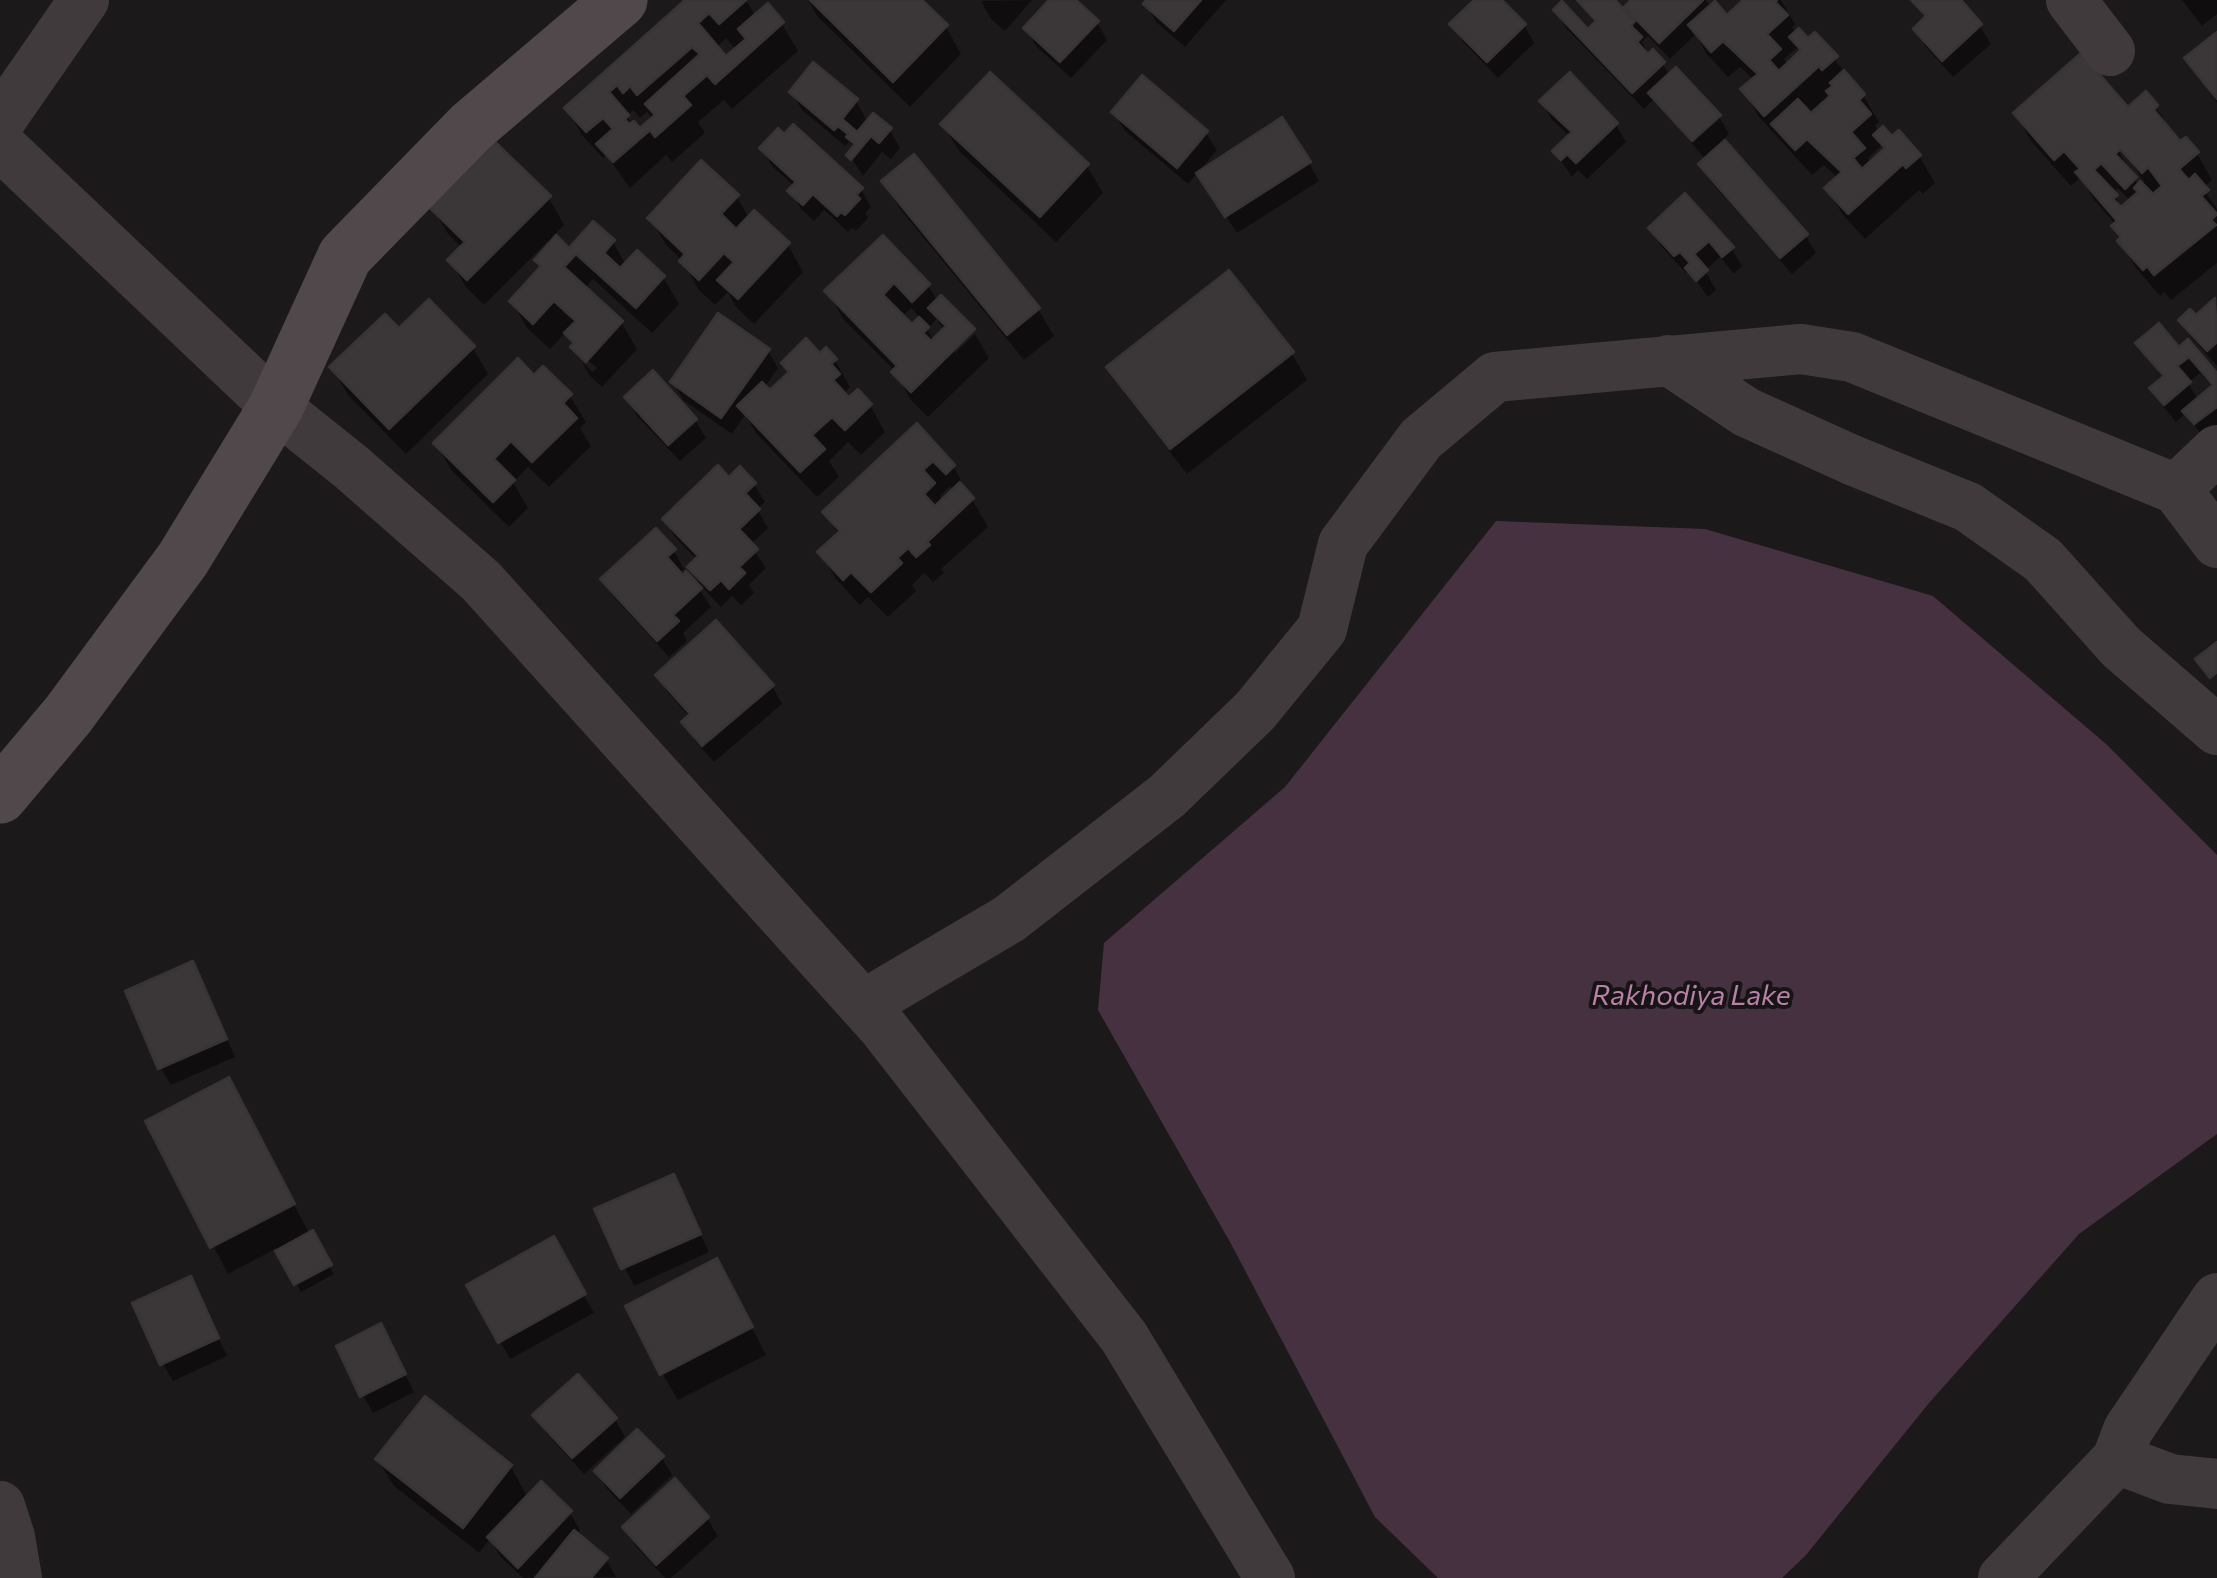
<!DOCTYPE html>
<style>
body{margin:0}
canvas{display:block;background:#1c191a}
</style>
<canvas width="2217" height="1578"></canvas>
<script>
const g = document.querySelector('canvas').getContext('2d');
g.lineJoin = 'round';
function fill(path, color) {
  g.fillStyle = color;
  g.fill(path, 'evenodd');
}
function stroke(path, color, width, dash) {
  g.strokeStyle = color;
  g.lineWidth = width;
  g.lineCap = dash ? 'butt' : 'round';
  g.setLineDash(dash || []);
  g.stroke(path);
}
function drawText(font, color, halo, rows, align = 'center') {
  g.font = font + ' Commissioner,sans-serif';
  g.lineWidth = 8;
  g.setLineDash([]);
  g.textBaseline = 'middle';
  g.strokeStyle = halo;
  g.fillStyle = color;
  for (const [text, x, y, turn = 0] of rows) {
    g.save();
    g.translate(x, y);
    g.rotate((+turn || 0) * Math.PI / 180);
    g.textAlign = isNaN(turn) ? turn : align;
    if (halo) g.strokeText(text, 0, 0);
    g.fillText(text, 0, 0);
    g.restore();
  }
}
fill(new Path2D(`
 M1496 521 1705 529 1933 596 2106 744 2217 855V1134L2079 1234 1929 1403 1806 1555 1782 1578H1438L1375 1517 1230 1242 1098 1010 1104 943 1285 787Z`), '#463140');
fill(new Path2D(`
 M689 0H746L756 17 767 7 782 24 798 51 732 109 724 100 698 122 705 133 672 162 666 155 630 188 606 155 603 158 582 135 567 108ZM726 38 736 50 726 59 716 48ZM633 110 640 118 647 112 654 119 640 132 627 117Z
 M808 0H918L946 27 961 54 910 107 817 16Z
 M1032 0 1005 31 991 19 981 1Z
 M1053 0H1073L1097 22 1107 40 1071 78 1036 46 1026 28Z
 M1149 0H1226L1185 47 1156 22 1146 4Z
 M1477 0H1498L1524 25 1534 43 1498 78 1463 42 1453 24Z
 M1577 0H1612L1623 12 1633 0H1706L1711 8 1727 18 1747 0H1781L1795 24 1792 27 1796 34 1808 42 1815 35 1863 95 1879 122 1875 125 1879 133 1919 156 1935 183 1923 194 1919 190 1865 239 1843 215 1827 188 1838 178 1824 165 1812 175 1759 117 1744 90 1754 80 1740 67 1728 77 1706 53 1696 34 1670 59 1648 36 1642 42 1649 55 1663 64 1670 76 1719 116 1729 134 1722 141 1806 236 1816 253 1792 274 1711 182 1701 165 1706 160 1654 99 1644 109 1566 28 1556 10 1587 32 1596 24ZM1798 47 1801 53 1788 66 1784 59ZM1882 145 1885 151 1871 164 1868 158Z
 M1913 0H1957L1980 26 1991 44 1953 77 1926 47 1916 29 1926 20Z
 M2182 0H2217V14L2202 26Z
 M2217 35V103L2188 59Z
 M792 92 856 101 868 123 890 130 900 148 891 159 882 152 863 176 849 155 855 147 849 142 845 146 802 110Z
 M1542 102 1616 125 1626 142 1587 179 1578 170 1572 177 1555 152 1571 137 1552 120Z
 M2156 107 2180 144 2197 153 2212 180 2203 188 2217 209V263L2171 300 2164 292 2160 296 2136 268 2120 241 2116 225 2094 200 2081 177 2071 186 2031 141 2016 114ZM2116 137 2144 182V186H2139L2112 140ZM2118 188 2131 202 2123 209 2113 193Z
 M1114 112 1206 133 1217 150 1188 184 1124 130Z
 M943 125 1087 166 1103 193 1056 242 959 151Z
 M762 148 861 189 871 207 865 213 868 218 856 231 852 228 848 232 824 210 814 221 801 209 791 191 795 187 772 166Z
 M1309 163 1319 181 1237 233 1209 191Z
 M884 182 1038 309 1054 336 1024 360 900 209Z
 M737 197 749 218 788 245 803 272 754 324 736 307 728 292 715 305 698 289 683 261 666 245 650 218Z
 M1685 197 1732 249 1742 266 1734 274 1720 257 1705 271 1716 290 1708 297 1689 270 1686 273 1661 246 1651 228Z
 M549 198 564 225 553 236 569 251 613 242 626 265 663 277 679 304 652 333 593 279 584 289 621 322 637 349 602 387 589 375 566 332 550 349 527 328 512 302 542 269 537 260 551 244 548 241 484 305 466 287 450 260 462 248 448 234 432 207ZM576 350 597 368 593 372 582 362Z
 M883 238 928 285 938 302 955 353 975 334 989 358 928 417 910 399 895 371 843 319 828 292ZM911 308 921 319 912 327 902 317ZM937 319 944 331 934 341 927 329Z
 M2215 301 2217 304V366L2192 338 2181 321 2196 319Z
 M399 331 473 348 488 374 406 454 348 395 333 368Z
 M2188 343 2217 377V432L2205 441 2186 413 2176 422 2163 406 2152 389 2164 379 2139 344 2179 350ZM2200 373 2213 388 2198 400 2188 383Z
 M768 351 778 368 764 388 770 394 790 374 784 363 819 357 835 360 850 387 846 391 851 399 870 405 885 432 861 455 848 442 829 461 839 477 817 497 756 433 745 415 732 434 683 400 673 382Z
 M1292 354 1307 380 1187 474 1125 394 1110 367Z
 M534 379 570 396 586 422 580 428 591 446 549 487 528 467 513 482 528 508 509 527 452 471 436 444Z
 M627 398 695 420 706 438 680 461 637 416Z
 M917 427 953 466 988 527 941 569 944 573 933 582 924 573 912 585 916 591 888 617 868 597 860 605 836 579 820 552 839 535 825 512ZM950 486 954 491 943 501 940 496Z
 M729 480 754 484 765 502 757 509 768 528 750 545 766 568 749 585 754 593 741 605 732 596 721 607 700 585 690 567 697 560 675 537 665 520Z
 M674 551 684 569 679 574 683 578 686 575 700 590 711 607 683 633 687 641 669 657 614 597 603 580Z
 M658 675 772 686 782 704 714 762 694 740 684 723 690 717 668 693Z
 M202 982 235 1057 171 1085 161 1068Z
 M243 1107 310 1235 334 1274 301 1292 277 1248 228 1274 148 1122Z
 M673 1177 709 1252 634 1286 597 1210Z
 M553 1239 594 1313 510 1359 469 1286Z
 M732 1288 766 1355 678 1400 662 1373Z
 M200 1297 227 1356 173 1381 163 1364Z
 M390 1344 414 1392 373 1413 363 1395Z
 M536 1416 615 1419 625 1437 584 1474 546 1433Z
 M662 1458 672 1475 631 1514 607 1489 597 1472Z
 M378 1460 511 1467 528 1498 570 1513 580 1530 576 1535 606 1559 616 1577 523 1578 500 1556 490 1539 479 1553 394 1486Z
 M707 1518 718 1536 671 1578H665L635 1545 625 1527Z`), '#0007');
const building = new Path2D(`
 M685 0H746L719 24 709 13 698 23 726 56 746 39 738 29 768 3 784 22 715 84 707 75 683 96 691 105 655 137 650 130 613 162 596 144 613 129 603 118 586 132 564 108ZM692 47 700 54 645 104 655 115 640 128 634 121 629 124 625 119 629 115 609 92 617 85 623 93 630 86 637 95Z
 M810 0H922L948 25 893 82Z
 M1049 0H1076L1099 21 1060 62 1023 28Z
 M1146 0H1201L1174 31 1143 4Z
 M1474 0H1502L1526 24 1487 62 1449 24Z
 M1577 0H1615L1635 21 1631 26 1642 37 1637 42 1648 54 1653 49 1665 62 1632 93 1553 10 1562 1 1588 29 1596 21Z
 M1631 0H1703L1659 43 1624 7Z
 M1743 0H1777L1775 2 1788 15 1767 34 1781 49 1769 60 1779 71 1801 50 1789 37 1799 28 1808 38 1815 32 1838 56 1822 70 1819 66 1764 116 1740 89 1758 74 1723 41 1711 52 1688 25 1715 1 1727 15Z
 M1911 0H1961L1982 24 1942 61 1913 29 1926 16Z
 M2217 32V99L2184 58Z
 M2081 53 2128 107 2146 91 2158 105 2154 110 2180 141 2186 137 2199 152 2179 169 2189 180 2195 174 2209 190 2201 196 2217 214 2211 220 2216 225 2154 275 2147 266 2143 270 2117 241 2121 237 2111 226 2117 221 2075 172 2080 169 2064 151 2054 160 2013 113ZM2120 149 2142 173 2148 167 2162 186 2153 194 2140 181 2134 188 2138 192 2121 207 2113 199 2118 195 2094 170 2101 163 2125 189 2137 177 2115 154Z
 M813 62 858 99 842 119 857 132 873 113 892 128 879 143 871 136 851 160 846 155 855 144 846 137 848 134 838 126 834 130 789 92Z
 M1676 67 1721 115 1692 141 1648 93Z
 M1844 70 1865 94 1859 100 1871 114 1851 132 1865 148 1853 158 1862 169 1885 148 1873 135 1883 126 1892 136 1899 130 1921 155 1906 168 1903 164 1848 214 1824 188 1842 172 1807 139 1795 150 1771 124 1798 99 1811 113 1830 96 1826 91 1833 86 1830 83Z
 M990 72 1089 164 1040 217 940 124Z
 M1570 72 1618 123 1576 163 1567 154 1561 160 1552 151 1572 132 1539 101Z
 M1142 75 1208 131 1177 168 1111 112Z
 M1282 117 1311 162 1225 217 1196 173Z
 M793 124 863 188 856 195 860 199 845 215 841 212 837 216 813 194 803 205 787 191 796 182 759 148 778 128 784 134Z
 M1725 140 1808 234 1780 258 1698 164Z
 M494 141 551 196 467 280 447 260 465 242 429 207Z
 M914 154 1040 308 1007 335 881 181Z
 M701 160 739 195 721 214 736 229 754 210 790 243 738 299 717 280 734 262 724 253 699 280 679 261 685 254 647 218Z
 M1685 193 1734 247 1722 257 1709 241 1694 254 1708 270 1696 281 1685 268 1690 263 1680 252 1674 256 1648 228Z
 M593 221 615 240 604 253 620 268 637 250 665 276 636 308 576 254 564 267 623 321 586 362 570 347 574 343 564 333 576 321 554 301 533 324 509 301 541 266 534 260 556 235 569 248Z
 M883 235 930 284 912 302 894 283 883 295 912 324 919 317 929 327 923 333 931 341 946 326 928 308 941 295 975 329 911 392 891 372 897 366 824 291Z
 M1229 270 1294 352 1170 449 1106 367Z
 M2215 298 2217 342 2207 351 2178 320 2190 309 2196 315Z
 M429 299 475 346 389 429 329 367 385 314 399 328Z
 M718 313 770 349 721 418 670 382Z
 M2159 323 2179 347 2188 339 2217 373V407L2194 424 2182 411 2213 385 2189 357 2177 366 2191 382 2164 405 2149 388 2164 376 2135 343Z
 M806 338 820 353 826 347 837 359 831 364 840 374 833 380 849 397 858 389 872 404 845 430 832 417 812 435 825 449 800 472 737 406 762 382 770 390 789 372 781 363Z
 M518 358 534 375 543 366 572 394 563 403 577 418 532 462 511 441 494 459 515 480 493 502 433 443Z
 M653 370 697 419 668 445 624 397Z
 M917 423 955 465 946 474 933 461 923 470 935 483 924 494 935 506 960 482 974 498 927 542 930 545 916 557 908 548 897 558 902 563 871 592 851 572 843 580 817 552 840 531 822 512Z
 M718 465 729 477 740 466 756 483 745 493 760 509 739 529 758 549 739 567 745 573 729 589 721 580 710 590 687 567 698 556 662 519Z
 M656 528 676 549 667 557 683 575 686 571 702 588 673 615 679 621 657 641 600 579Z
 M716 620 774 685 702 746 681 722 690 714 655 675Z
 M2217 642V672L2210 678 2195 659Z
 M193 961 227 1039 158 1069 125 991Z
 M229 1077 295 1204 210 1248 145 1121Z
 M674 1174 701 1234 621 1269 594 1209Z
 M313 1230 332 1265 294 1285 275 1251Z
 M554 1236 586 1294 498 1343 466 1285Z
 M717 1258 753 1327 660 1375 625 1306Z
 M191 1276 219 1338 160 1365 132 1303Z
 M381 1323 406 1374 360 1397 336 1346Z
 M578 1374 617 1418 572 1458 532 1415Z
 M425 1396 512 1465 463 1528 375 1459Z
 M637 1429 664 1456 620 1498 594 1471Z
 M675 1478 709 1517 656 1565 622 1527Z
 M541 1481 572 1511 518 1568 487 1537Z
 M574 1530 608 1558 591 1578H535Z`);
fill(building, '#3b3638');
stroke(building, '#383334', 2.5);
stroke(new Path2D(`
 M2071 0 2110 51
 M0 121 84 0
 M0 145 276 407 351 467 481 581 882 1026 1124 1337 1270 1578
 M1668 360 1746 412 1852 460 1968 507 2043 560 2121 647 2217 730
 M2176 489 2217 450
 M863 1005 1009 919 1167 796 1255 711 1322 629 1343 544 1421 439 1495 377 1801 349 1852 357 2176 489 2217 543
 M2117 1459 2170 1479 2217 1484
 M0 1506 10 1537 17 1578
 M2003 1578 2117 1459 2128 1430 2217 1298`), '#413a3d', 50);
stroke(new Path2D(`
 M0 796 68 715 183 559 276 407 345 256 471 127 620 0`), '#51484c', 55);
drawText('italic 28px', '#b881a9', '#171415', [
 ["Rakhodiya Lake",1691,996]
]);
</script>
